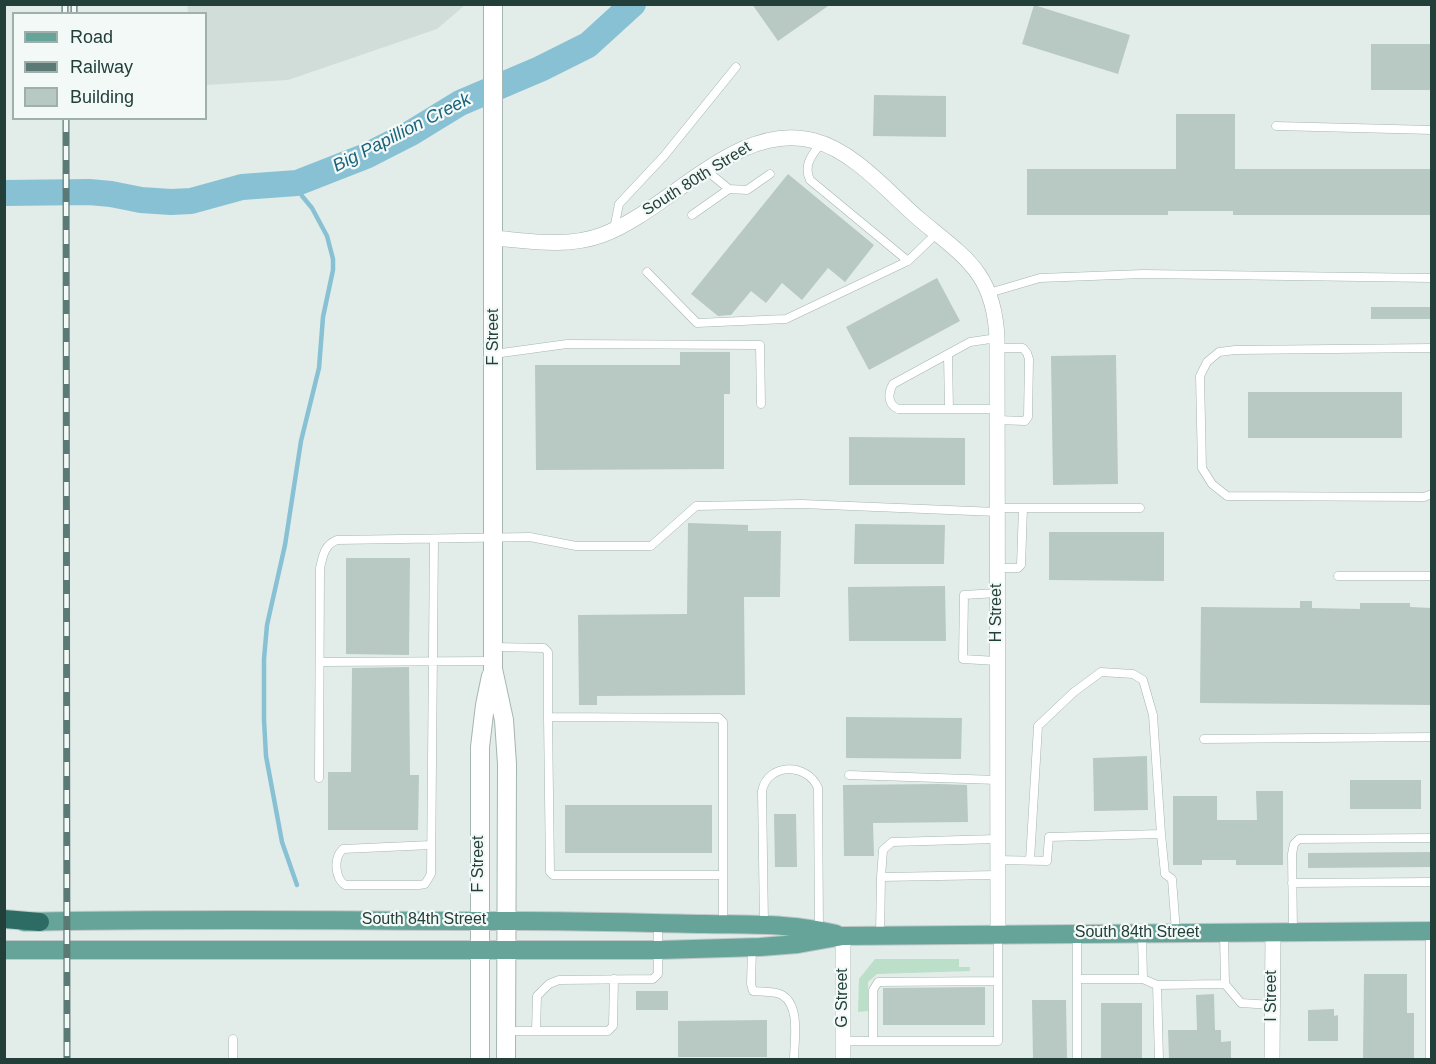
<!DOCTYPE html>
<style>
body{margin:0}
#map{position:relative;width:1436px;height:1064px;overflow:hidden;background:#e2ede9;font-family:Arial,sans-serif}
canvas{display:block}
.frame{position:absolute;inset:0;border:6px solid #223f3a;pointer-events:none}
.legend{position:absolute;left:12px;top:12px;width:195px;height:108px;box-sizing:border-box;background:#f3f9f7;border:2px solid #9fafab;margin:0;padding:8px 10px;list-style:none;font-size:18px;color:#223f3a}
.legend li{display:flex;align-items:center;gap:12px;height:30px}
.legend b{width:30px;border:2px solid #9fafab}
</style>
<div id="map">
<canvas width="1436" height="1064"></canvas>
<div class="frame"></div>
<ul class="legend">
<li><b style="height:8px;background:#66a499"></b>Road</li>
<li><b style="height:8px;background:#5c7a75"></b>Railway</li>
<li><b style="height:16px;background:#b8c8c3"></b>Building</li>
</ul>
</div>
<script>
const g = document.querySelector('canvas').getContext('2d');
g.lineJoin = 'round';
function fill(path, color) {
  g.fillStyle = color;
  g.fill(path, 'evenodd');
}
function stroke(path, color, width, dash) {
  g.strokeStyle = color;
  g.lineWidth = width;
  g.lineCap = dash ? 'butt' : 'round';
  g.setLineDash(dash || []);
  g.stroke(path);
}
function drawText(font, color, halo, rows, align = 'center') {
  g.font = font + ' Arial,sans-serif';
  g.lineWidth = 4.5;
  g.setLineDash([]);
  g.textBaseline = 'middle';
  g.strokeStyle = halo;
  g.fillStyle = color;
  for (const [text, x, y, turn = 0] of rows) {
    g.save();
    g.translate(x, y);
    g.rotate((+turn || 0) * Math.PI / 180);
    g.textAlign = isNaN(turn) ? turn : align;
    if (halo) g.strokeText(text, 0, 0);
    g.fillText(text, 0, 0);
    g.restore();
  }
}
fill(new Path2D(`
 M187 5V4L465 5 437 29 288 80 206 85V14L188 13Z`), '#d1ddd8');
fill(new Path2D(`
 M875 959H959V967H970V971L877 974 868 982V1011L858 1012 859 979Z`), '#bbdfc8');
stroke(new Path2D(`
 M297 183 302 196 312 208 327 236 333 259V270L323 317 319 368 301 441 285 545 267 625 264 659V720L266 756 282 842 297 885`), '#89c1d4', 4.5);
stroke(new Path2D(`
 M4 193 89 192 111 194 141 200 171 202 191 201 242 187 297 183 366 156 411 133 460 103 540 69 588 45 633 4`), '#89c1d4', 26);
fill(new Path2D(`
 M752 4H831L778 41Z
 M1034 5 1130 35 1118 74 1022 44Z
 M1371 44H1431V90H1371Z
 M874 95 946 96V137L873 136Z
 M1176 114H1235V169H1431V215H1233V211H1168V215H1027V169H1176Z
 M788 174 874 245 845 282 828 268 802 300 782 283 766 303 751 291 731 315 718 316 691 294Z
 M937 278 960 321 869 370 846 327Z
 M1371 307H1431V319H1371Z
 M680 352H730V394H724V469L536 470 535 365H680Z
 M1116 355 1118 484 1053 485 1051 356Z
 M1248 392H1402V438H1248Z
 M849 437 965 438V485H849Z
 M688 523 748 525V531H781L780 597H744L745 695 597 696V705H579L578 615 687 614Z
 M855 524 945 525 944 564H854Z
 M1049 532H1164V581L1049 580Z
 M346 558H410L409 655 346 654Z
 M945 586 946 641H849L848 587Z
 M1300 601H1312V608L1360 609V603H1410V607L1431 608V705L1200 703 1201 607 1300 608Z
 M409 667 410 775H419L418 830H328V772H351L352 668Z
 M846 717 962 718 961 759 846 758Z
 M1147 756 1148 810 1094 811 1093 758Z
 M1350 780H1421V809H1350Z
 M939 784 967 785 968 822 873 823 874 856H844L843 785Z
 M1256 791H1283V865H1236V860H1202V865H1173V796H1217V820H1257Z
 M565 805H712V853H565Z
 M774 814H796L797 867H775Z
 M1431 852V867L1308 868V853Z
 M1364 974H1407V1013H1414V1059H1363Z
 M985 987V1025H883V988Z
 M636 991H668V1010H636Z
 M1214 994 1215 1030H1221V1042L1231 1041V1059H1169L1168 1030H1197L1196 995Z
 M1032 1000H1066L1067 1059H1033Z
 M1101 1003H1142V1059H1101Z
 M1334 1009V1016L1338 1015V1041H1308V1010Z
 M767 1020V1057H678V1021Z`), '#b8c8c3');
const service = new Path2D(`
 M1276 126 1432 130
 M821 143C812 155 803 165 810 180L908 261
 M729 189 747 190 770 174
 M692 215 729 189 707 171
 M614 229 619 204 664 156 736 67
 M647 272 697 323 786 319 908 261 937 233
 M989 293 1040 278 1143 274 1432 278
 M997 338 970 342 893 384C888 393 887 404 898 409H997
 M1432 348 1235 350 1219 352 1207 362 1200 376 1202 468 1212 484 1227 496 1424 497 1432 494
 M494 354 567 344 760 345 761 404
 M948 355 949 409
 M997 420 1025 421 1028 417 1029 359 1027 353 1023 348H997
 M997 508H1140
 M997 568H1018L1021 565 1023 508
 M1338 576H1432
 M997 593 964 595 963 659 997 661
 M494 647 544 648 548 652V717L719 718 723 722V924
 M320 662 492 661
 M548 717 550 872 553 875H723
 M1204 739 1432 737
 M849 775 997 780
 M319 778 320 568C323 556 324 545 337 540L530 537 576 546H651L696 506 802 504 997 512
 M431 845 343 849C333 858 335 878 345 885H419L425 884 431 874 434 539
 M997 860 1047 861 1049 837 1161 834 1165 874 1172 879 1176 932
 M1030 860 1038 726 1074 692 1101 672 1133 674 1143 680 1153 715 1161 834
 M881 877 998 875
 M1292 883 1432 882
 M764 924 762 791C768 762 808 763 818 788L819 930
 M1293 931 1292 854 1294 844 1299 839 1432 838
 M880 935 881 877 883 850 892 842 997 839
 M1077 935V1060
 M752 948 751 984 753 991C762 992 775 991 782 995 801 1006 794 1041 794 1060
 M1077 979H1143L1142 935
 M1143 979 1157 985 1225 984 1224 934
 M1225 984 1241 1003 1272 1005
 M1157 985 1159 1060
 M506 1031H536L537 996 549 984 559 980 653 979 658 974V924
 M536 1031H608L613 1026 614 979
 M233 1039V1060
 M843 1041H998V934
 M873 1041V990L878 982 998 981
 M1430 1060V931`);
const minor = new Path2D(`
 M494 238C529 241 567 248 602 235 670 210 738 119 815 141 854 151 889 193 919 219 966 258 994 273 997 338L998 934
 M843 936V1060
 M1272 1060 1273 933`);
const tertiary = new Path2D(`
 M493 4V669L504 720 507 764 506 1060
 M480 1060V747L485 705 491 676`);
const primary = new Path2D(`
 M24 922C191 918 357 921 524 921 584 921 644 923 705 924 750 925 792 923 836 934
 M4 950H659L760 947 798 944 843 936 1432 931`);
const motorway = new Path2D(`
 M4 919 40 922`);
stroke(service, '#a5b5b1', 9);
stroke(minor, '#a5b5b1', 16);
stroke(tertiary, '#a5b5b1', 20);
stroke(primary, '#c1c9c8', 20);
stroke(motorway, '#c1c9c8', 20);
stroke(service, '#fff', 8);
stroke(minor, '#fff', 15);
stroke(tertiary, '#fff', 18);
stroke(primary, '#66a499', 18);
stroke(motorway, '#2c6c65', 18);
const rail = new Path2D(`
 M65 4V14
 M74 4V14
 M66 118 67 1060`);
stroke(rail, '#5c7a75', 7);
stroke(rail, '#f3f9f7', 4.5, [14]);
drawText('16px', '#223f3a', '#f3f9f7', [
 ["South 80th Street",697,179,-32],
 ["F Street",494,337,-90],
 ["H Street",997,613,-90],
 ["F Street",479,864,-90],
 ["South 84th Street",424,920],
 ["South 84th Street",1137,933],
 ["I Street",1272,996,-90],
 ["G Street",843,998,-90]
]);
drawText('italic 18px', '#1a637d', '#f3f9f7', [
 ["Big Papillion Creek",402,133,-27]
]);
</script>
